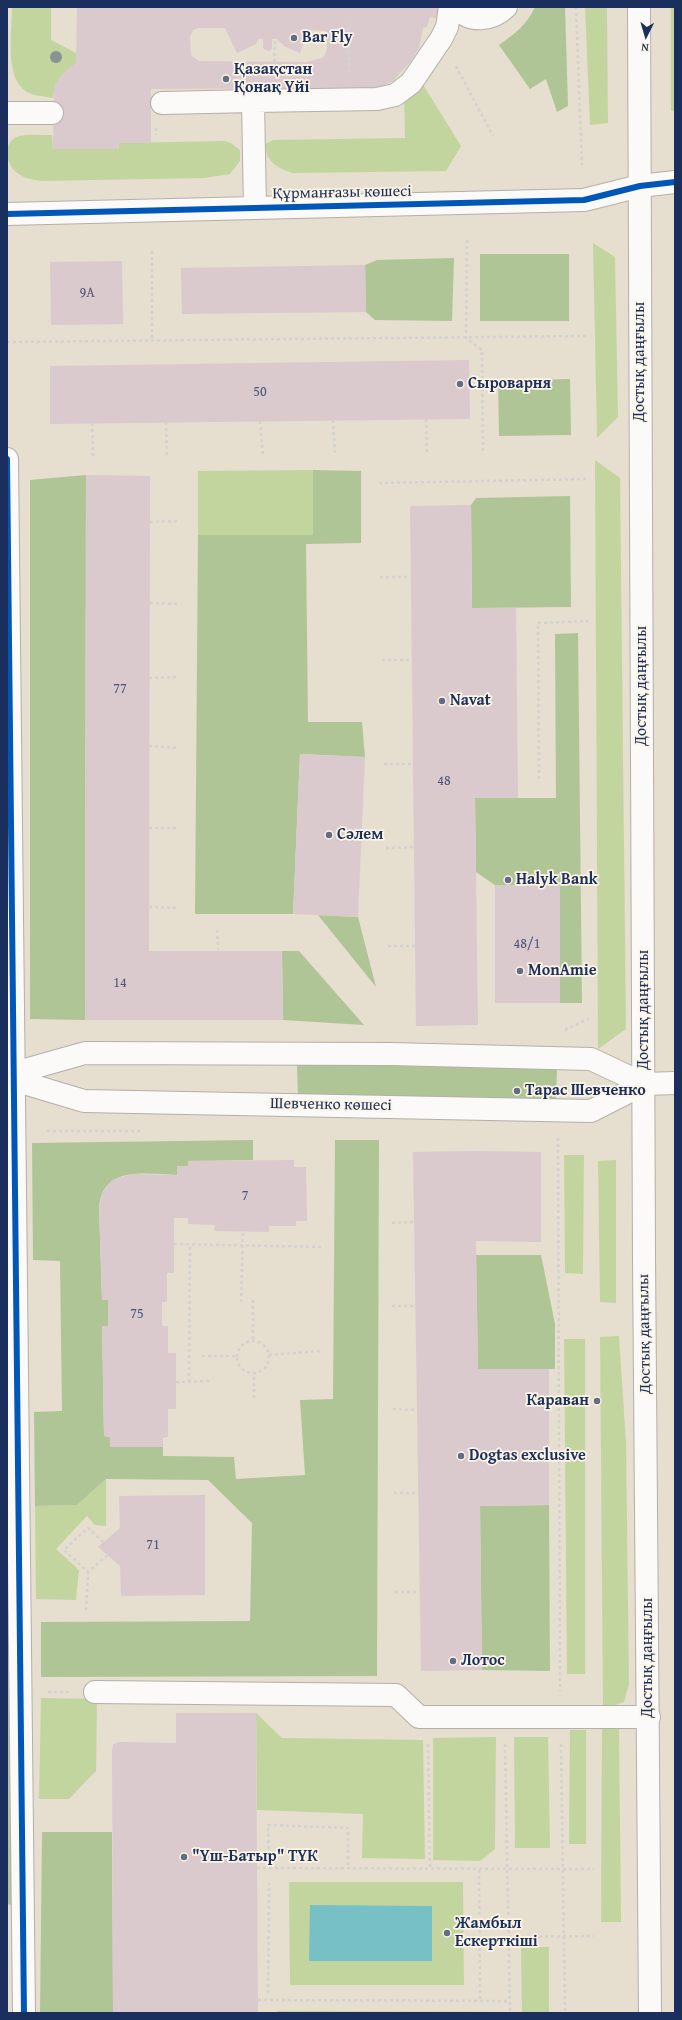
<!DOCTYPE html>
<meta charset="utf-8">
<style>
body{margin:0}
#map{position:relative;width:682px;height:2020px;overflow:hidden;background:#e6dece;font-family:"Gentium Book Plus",serif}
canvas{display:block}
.frame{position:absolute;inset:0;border:8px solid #1b2f5e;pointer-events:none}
.north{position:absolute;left:626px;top:16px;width:40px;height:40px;-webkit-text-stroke:3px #fcf5e5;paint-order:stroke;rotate:185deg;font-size:11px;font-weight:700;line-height:16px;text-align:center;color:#1b2f5e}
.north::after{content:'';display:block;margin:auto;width:14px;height:18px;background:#1b2f5e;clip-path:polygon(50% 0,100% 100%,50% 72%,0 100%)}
</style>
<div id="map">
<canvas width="682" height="2020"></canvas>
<div class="frame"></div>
<div class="north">N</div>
</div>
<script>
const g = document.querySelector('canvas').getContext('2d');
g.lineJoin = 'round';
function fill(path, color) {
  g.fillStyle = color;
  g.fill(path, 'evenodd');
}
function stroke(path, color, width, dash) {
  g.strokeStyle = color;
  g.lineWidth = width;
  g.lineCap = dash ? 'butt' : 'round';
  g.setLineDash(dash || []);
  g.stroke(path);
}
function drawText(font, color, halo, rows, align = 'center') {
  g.font = font + ' "Gentium Book Plus",serif';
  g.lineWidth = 3.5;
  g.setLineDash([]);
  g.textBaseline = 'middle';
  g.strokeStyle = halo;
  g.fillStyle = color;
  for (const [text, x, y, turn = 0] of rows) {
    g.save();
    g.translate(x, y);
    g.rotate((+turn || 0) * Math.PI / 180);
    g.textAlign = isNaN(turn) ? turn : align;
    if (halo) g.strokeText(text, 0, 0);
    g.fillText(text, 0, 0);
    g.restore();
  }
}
fill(new Path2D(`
 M12 7H51V40L76 53V64C62 72 55 81 53 98 43 96 30 96 23 89 5 73 12 29 12 7Z
 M585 7H607L608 123 590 125Z
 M671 7H675V111H671Z
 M422 83 461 146 446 171 293 173C279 169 264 161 266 144L273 140 405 138 404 98Z
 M42 135H52L53 149H118L119 143 225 141 231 143 240 150V161L230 174 204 178 40 181C31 179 22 178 15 171 5 161 3 143 17 137 25 134 35 135 42 135Z
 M593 243 615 257 618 417 597 438Z
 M595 460 620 478 626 1029 598 1049Z
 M313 470V535H198V471Z
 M564 1155H584L583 1274 565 1273Z
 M616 1160V1303L600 1302 598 1161Z
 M619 1336 626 1443 629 1684 624 1702 603 1709 600 1337Z
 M564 1339H585V1674H567Z
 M106 1479V1526L95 1525 87 1516 56 1549 79 1570 76 1600 36 1599 35 1506 77 1505Z
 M41 1698 97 1699 96 1771 69 1799H39Z
 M256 1713 282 1738 423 1740 425 1859 362 1858 363 1814 257 1810Z
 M602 1728H619L621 1922H601Z
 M570 1730H586V1844H569Z
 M496 1737 495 1849 480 1861 433 1860V1738Z
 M514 1737H548L550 1848H515Z
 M289 1882H463L464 1985H290Z
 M521 1947H549V2013H522Z
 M277 2011 498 2012V2013H277Z`), '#c2d59f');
fill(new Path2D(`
 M535 7H565L568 106 557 112 546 79 530 89 499 45C514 34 527 25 535 7Z
 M480 254H569V321H480Z
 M454 258 452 321 375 320 366 312 365 265 377 260Z
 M570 379 571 435 499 436 498 381Z
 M313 470 361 471V543L306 544 308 722H362L365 757 300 754 293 914H195L198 535H313Z
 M86 475 85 1020 30 1019V480Z
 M570 496 571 607 472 608 471 505 476 498Z
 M578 633 582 1003H560V885H495L476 872 475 798H556L555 634Z
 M318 915 358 917 376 987Z
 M282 951H299L364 1025 283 1020Z
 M297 1064 557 1069 556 1102 298 1098Z
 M253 1140V1160L188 1161V1166H177V1175C146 1174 103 1165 99 1207L102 1300H108V1326L102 1327 104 1436 110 1437V1447H163V1456L234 1457 236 1479 305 1475 300 1400 333 1399 335 1140H379L377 1676 41 1677V1622L250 1621 252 1523 208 1480 106 1479 77 1505 35 1506 34 1412 62 1411 60 1261 33 1260 32 1143Z
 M476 1255H541L555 1324V1369H478Z
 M549 1505 550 1671 482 1670 480 1506Z
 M7 1590 12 1905 7 1904Z
 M42 1832H112L113 2013H40Z`), '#b0c596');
fill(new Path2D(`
 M310 1905 432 1906V1961H309Z`), '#77c1c6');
fill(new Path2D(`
 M77 7H446L455 21 430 17 427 27 423 28 419 48 411 61 393 81 382 86 364 88 151 89V143H119L118 149H53L54 86 67 69 76 64ZM198 28H225L237 53 256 44 258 39H263V48L266 50 270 51 272 48V39H277L284 46 300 53 309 30 326 31 327 47 325 55 322 58 307 62 199 61 191 55 190 37 193 30Z
 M122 261 123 324 51 325 50 262Z
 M365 265 366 312 182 314 181 268Z
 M469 360 470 419 50 424V366Z
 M86 475 150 476 149 951H282L283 1020H85Z
 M471 505 472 608H516L518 798H475L478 1025 416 1026 410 506Z
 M300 754 365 757 358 917 293 914Z
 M495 885H560V1003H495Z
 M475 1151 541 1152V1242L476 1241 478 1369H549V1505L480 1506 482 1670 421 1671 413 1152Z
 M294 1160V1167H306L307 1221H296V1226H269V1232L214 1231 215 1225 188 1224V1218H174V1273H167V1302H162V1326H168V1353H176V1409H168V1437L163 1438V1447H110V1437L104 1436 102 1326H108V1300H102L99 1207 103 1192 112 1180 132 1174 177 1175V1166H188V1161Z
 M205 1495V1595L121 1596 120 1566 98 1547 120 1528 119 1496Z
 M176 1713H256L258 2013H113L112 1750 113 1744 120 1742 176 1743Z`), '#dacacd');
const minor = new Path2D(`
 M457 7C469 24 493 20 506 7
 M253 101 377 99 395 95 411 83 441 39 447 27 450 7
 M162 103 253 101 255 208
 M7 113H52
 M7 214 584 200 640 186 675 182
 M7 459 24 2013
 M14 1073 85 1053 390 1054 591 1059 644 1084 675 1083
 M14 1080 84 1101 591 1111 644 1084
 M95 1692 396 1695 419 1717H649`);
const major = new Path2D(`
 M639 7 644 1257 650 2013`);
stroke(minor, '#b3b0aa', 24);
stroke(major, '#b3b0aa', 24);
stroke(new Path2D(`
 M576 7 582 165
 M456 66 493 136
 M349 72V23
 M274 74 275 39
 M156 128V135
 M467 240 466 338 482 350 483 452
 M152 251V341
 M7 342 586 336
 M426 419 427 453
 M333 420 335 455
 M260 421 263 456
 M166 422 167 458
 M92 423 93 459
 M379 483 587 479
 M150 522 179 521
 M380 577H410
 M150 603 178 604
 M382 660H412
 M149 678 178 677
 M149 746 178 748
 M384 764H413
 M539 779 538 623 588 621
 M149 828H178
 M386 848 414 847
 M149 907 178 908
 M217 930 218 950
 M388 946H415
 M565 1030 592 1017
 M47 1131H141
 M558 1138 560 1691
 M392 1223 414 1222
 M174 1244 322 1247
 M253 1300V1341
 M241 1302 243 1232
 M392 1306H416
 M237 1357a16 16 0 1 1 32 0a16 16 0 1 1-32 0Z
 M269 1355 320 1351
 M202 1356H237
 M176 1382 210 1381
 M189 1382 190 1244
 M254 1398V1373
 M393 1409 417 1410
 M394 1493H418
 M103 1542 88 1528 64 1550 88 1572 108 1555
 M395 1592H419
 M86 1610 88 1572
 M48 1692H69
 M428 1744 430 1869
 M505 1744 510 2013
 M561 1744 565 2013
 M269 1861 268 1825 348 1828V1869
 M257 1868 594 1869
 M479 1870 480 2001
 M509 1937 594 1936
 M268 1993 269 1883
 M258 2000 510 2001
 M268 2013V2012`), '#d3d2d1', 2.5, [3, 3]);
stroke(minor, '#fbfaf8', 22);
stroke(major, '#fbfaf8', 22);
stroke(new Path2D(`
 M7 214 584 200 640 186 675 182
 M7 459 24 2013`), '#0057b8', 6);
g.fillStyle = '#8a9394';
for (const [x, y] of [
 [56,57]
]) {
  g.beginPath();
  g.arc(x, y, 6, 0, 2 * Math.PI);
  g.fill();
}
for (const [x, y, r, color] of [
 [294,38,4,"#626c85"],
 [226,79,4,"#626c85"],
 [460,384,4,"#626c85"],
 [442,701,4,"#626c85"],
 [329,835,4,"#626c85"],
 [508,880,4,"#626c85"],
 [520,971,4,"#626c85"],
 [517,1091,4,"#626c85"],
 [597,1401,4,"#626c85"],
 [461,1456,4,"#626c85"],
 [453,1661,4,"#626c85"],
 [184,1857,4,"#626c85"],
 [447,1933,4,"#626c85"]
]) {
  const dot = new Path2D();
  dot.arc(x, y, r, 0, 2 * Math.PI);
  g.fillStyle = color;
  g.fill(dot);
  stroke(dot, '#fcf5e5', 1.5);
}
drawText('14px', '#4b567a', null, [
 ["9А",87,293],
 ["50",260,392],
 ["77",120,689],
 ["48",444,781],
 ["48/1",527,944],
 ["14",120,983],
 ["7",245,1196],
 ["75",137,1314],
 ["71",153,1545]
]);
drawText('bold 16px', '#1b2f5e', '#fcf5e5', [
 ["Bar Fly",302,38],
 ["Қазақстан",234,70],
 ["Қонақ Үйі",234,88],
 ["Сыроварня",468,384],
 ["Navat",450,701],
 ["Сәлем",337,835],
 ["Halyk Bank",516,880],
 ["MonAmie",528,971],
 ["Тарас Шевченко",525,1091],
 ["Караван",589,1401,"right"],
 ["Dogtas exclusive",469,1456],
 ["Лотос",461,1661],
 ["\"Үш-Батыр\" ТҮК",192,1857],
 ["Жамбыл",455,1924],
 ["Ескерткіші",455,1942]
], 'left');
drawText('16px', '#1b2f5e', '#fcf5e5', [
 ["Құрманғазы көшесі",342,193,-1],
 ["Достық даңғылы",640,362,-90],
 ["Достық даңғылы",642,686,-90],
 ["Достық даңғылы",644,1010,-90],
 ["Шевченко көшесі",331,1105,1],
 ["Достық даңғылы",645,1334,-91],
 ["Достық даңғылы",648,1658,-90]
]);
</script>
